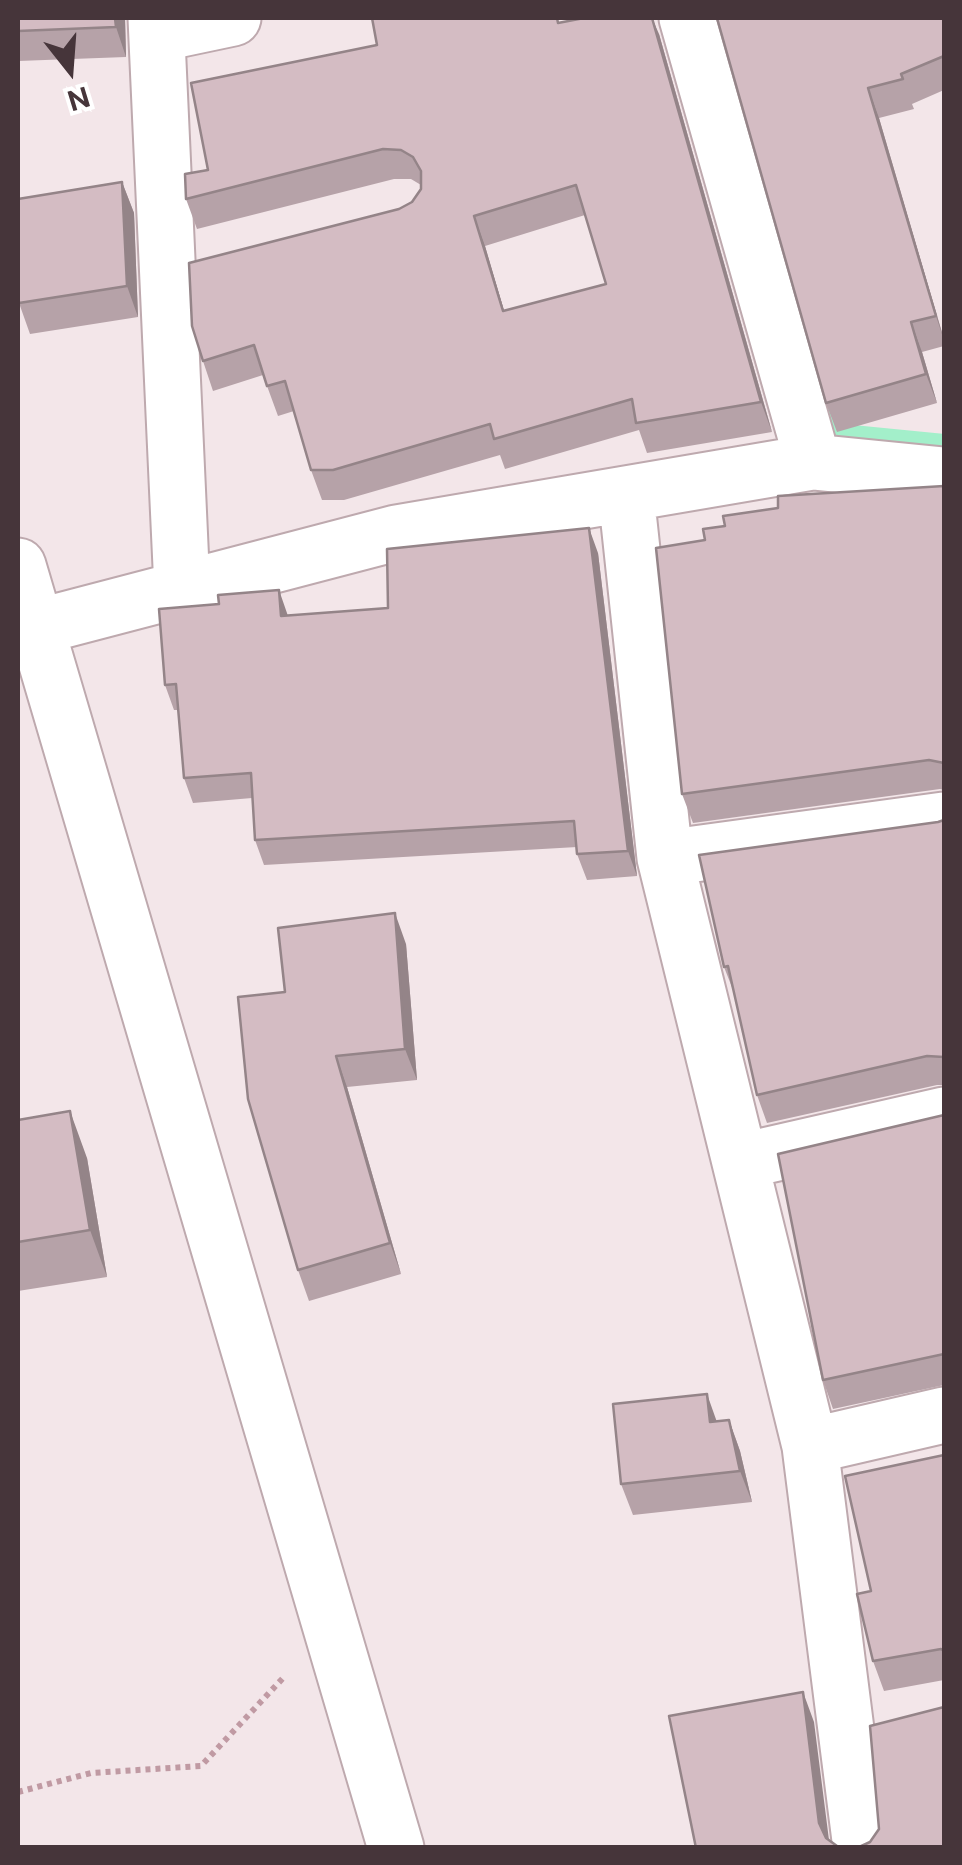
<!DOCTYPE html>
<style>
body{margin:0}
#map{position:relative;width:962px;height:1865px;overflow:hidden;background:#f3e6e9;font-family:"Public Sans",sans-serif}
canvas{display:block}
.frame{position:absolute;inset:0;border:20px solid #46353a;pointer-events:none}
.north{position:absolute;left:20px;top:20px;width:100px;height:100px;-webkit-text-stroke:8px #fff;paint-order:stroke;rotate:163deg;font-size:28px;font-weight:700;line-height:40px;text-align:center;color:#46353a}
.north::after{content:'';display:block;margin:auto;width:35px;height:45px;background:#46353a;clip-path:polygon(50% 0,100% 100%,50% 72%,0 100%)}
</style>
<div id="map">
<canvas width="962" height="1865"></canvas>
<div class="frame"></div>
<div class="north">N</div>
</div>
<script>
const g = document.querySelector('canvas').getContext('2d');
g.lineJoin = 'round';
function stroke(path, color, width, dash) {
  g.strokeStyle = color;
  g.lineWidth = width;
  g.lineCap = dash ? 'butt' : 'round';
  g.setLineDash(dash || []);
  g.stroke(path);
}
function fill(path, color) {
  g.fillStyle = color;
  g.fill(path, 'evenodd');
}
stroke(new Path2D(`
 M750 134 802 323
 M825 409 832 433 944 444`), '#a3efca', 20);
const minor = new Path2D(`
 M156 18 182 589
 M687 18 813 462
 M157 34 233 18
 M626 494 665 858 810 1446 861 1848
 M18 566 396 1848
 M18 632 396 533 813 462 944 475
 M665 858 944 820
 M742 1161 944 1115
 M810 1446 944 1415`);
stroke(minor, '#bea9ae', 59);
stroke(new Path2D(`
 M18 1792 91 1773 201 1766 283 1678`), '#c09aa3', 6, [5, 5]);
stroke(minor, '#fff', 55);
fill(new Path2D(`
 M18 18H125L126 57 18 61Z
 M717 18H944V90L912 104 914 109 879 118 944 339V346L922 352 937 403 837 432 826 403Z
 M563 22 659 34 772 432 647 453 639 430 505 469 500 455 344 500H322L311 470 294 411 278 416 263 375 213 391 203 361 399 209 412 202 421 189V185L411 179H394L197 229 186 199 208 170 377 45ZM585 215 606 284 504 311 485 246Z
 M122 182 134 213 138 317 30 334 19 303Z
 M944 486V790L940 789 693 823 682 794 705 540Z
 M598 553 637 876 587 880 577 854V847L264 865 255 840 252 798 193 803 184 778 179 710H174L165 685 219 604 288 616 388 608Z
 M944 820V1085H937L767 1123 757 1095 735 995 724 967Z
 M406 944 417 1080 347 1087 401 1274 309 1301 298 1270 285 992Z
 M944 1115V1385L833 1409 823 1380 941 1117Z
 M18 1120 87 1158 107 1277 18 1291Z
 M729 1420 740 1451 752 1502 633 1515 621 1484 717 1421Z
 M944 1455V1680L884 1691 873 1661 871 1591Z`), '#b6a2a8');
fill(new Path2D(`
 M115 18H125L126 57 116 27Z
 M652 18 659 34 772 432 761 402Z
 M868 88 879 118 944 340 936 316Z
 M122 182 134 213 138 317 127 286Z
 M474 216 485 246 513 341 503 311Z
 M911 322 922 352 937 403 926 374Z
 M589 528 598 553 637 876 628 851Z
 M279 590 288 616H281Z
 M395 913 406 944 417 1080 405 1049Z
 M336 1056 347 1087 401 1274 390 1243Z
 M70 1111 87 1158 107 1277 90 1230Z
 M707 1394 718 1425 710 1422Z
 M729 1420 740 1451 752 1502 740 1471Z
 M803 1692 814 1722 830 1848 819 1823Z`), '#948488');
const building = new Path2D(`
 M18 18H115L116 27 18 31Z
 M372 18H557L558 23 584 18H652L761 402 636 423 632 399 494 439 490 424 333 470H311L285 381 267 386 254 345 203 361 192 326 189 263 399 209 412 202 421 189V171L413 157 401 150 383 149 186 199 185 174 208 170 191 83 377 45ZM576 185 606 284 503 311 474 216Z
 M717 18H944V56L901 74 903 79 868 88 936 316 911 322 926 374 826 403Z
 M122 182 127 286 19 303 18 293V199Z
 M944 486V763L929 760 682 794 656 548 705 540 703 529 725 526 723 516 778 508V496Z
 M589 528 628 851 577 854 574 821 255 840 251 773 184 778 176 684 165 685 159 609 219 604 218 595 279 590 281 616 388 608 387 549Z
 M944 820V1057L927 1056 757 1095 728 966 724 967 699 855 938 822Z
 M395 913 405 1049 336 1056 390 1243 298 1270 248 1099 238 997 285 992 278 928Z
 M70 1111 90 1230 18 1242V1120Z
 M944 1115V1354L823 1380 778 1154Z
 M707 1394 710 1422 729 1420 740 1471 621 1484 613 1404Z
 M944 1455V1651L941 1649 873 1661 857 1594 871 1591 845 1476Z
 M803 1692 819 1823 826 1838 837 1846 844 1848H696L669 1716Z
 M944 1707V1848H857L870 1842 879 1829 870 1726Z`);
fill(building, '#d4bcc3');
stroke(building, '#948488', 2.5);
</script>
